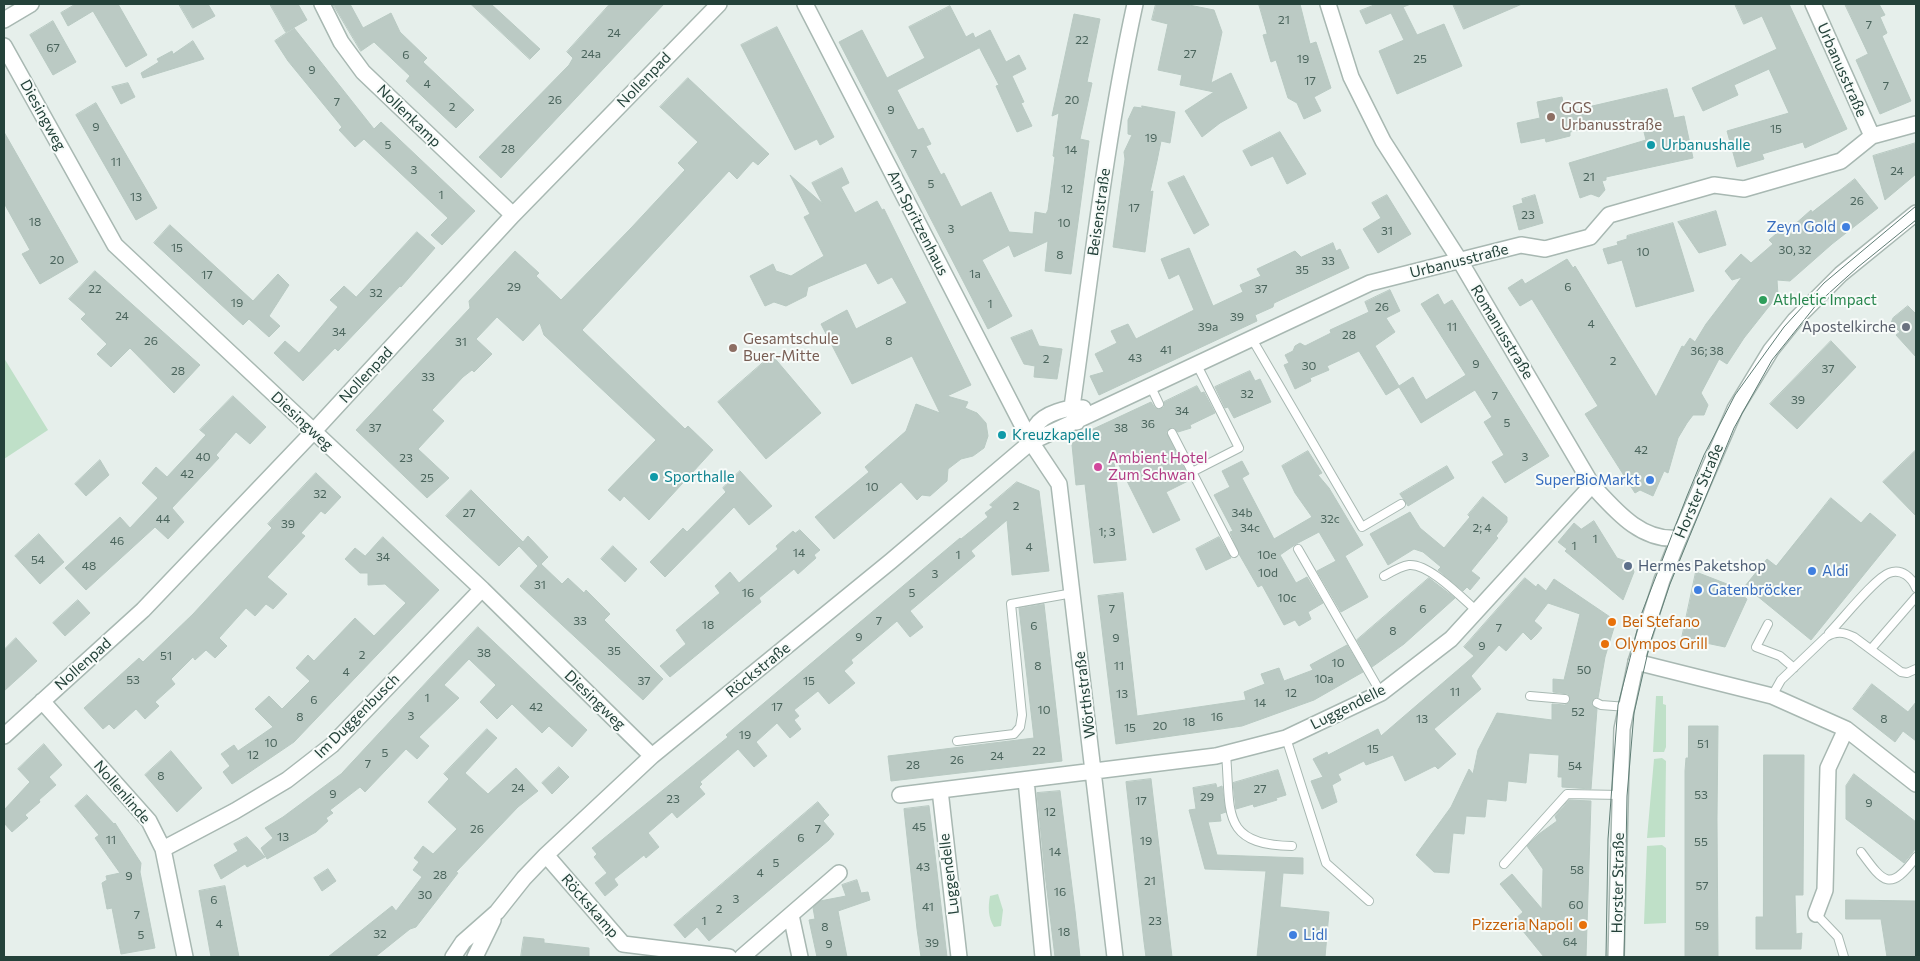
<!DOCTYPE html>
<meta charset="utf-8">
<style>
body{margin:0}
#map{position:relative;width:1920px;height:961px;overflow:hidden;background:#e6efeb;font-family:Commissioner,sans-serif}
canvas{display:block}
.frame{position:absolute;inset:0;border:5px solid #24423a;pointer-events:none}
</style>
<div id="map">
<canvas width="1920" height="961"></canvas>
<div class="frame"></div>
</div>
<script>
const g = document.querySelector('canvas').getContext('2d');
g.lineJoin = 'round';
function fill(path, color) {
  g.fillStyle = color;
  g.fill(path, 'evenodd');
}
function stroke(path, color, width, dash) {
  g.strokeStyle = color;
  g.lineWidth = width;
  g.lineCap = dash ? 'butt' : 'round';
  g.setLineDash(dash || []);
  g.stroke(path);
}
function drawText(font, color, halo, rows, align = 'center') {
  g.font = font + ' Commissioner,sans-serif';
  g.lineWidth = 4;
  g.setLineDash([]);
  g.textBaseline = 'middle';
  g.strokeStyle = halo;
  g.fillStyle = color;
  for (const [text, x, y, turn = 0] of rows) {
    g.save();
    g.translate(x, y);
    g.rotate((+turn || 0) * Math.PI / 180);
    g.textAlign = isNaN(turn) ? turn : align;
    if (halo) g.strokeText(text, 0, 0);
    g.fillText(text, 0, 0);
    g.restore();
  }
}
fill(new Path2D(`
 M4 358 48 430 4 459Z
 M1656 696H1663V704L1666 705V747L1664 752H1653Z
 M1662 758 1666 761 1665 837 1647 838 1654 759Z
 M1662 845 1666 848V923L1644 924 1647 846Z
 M998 894 1003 910 1001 926 994 927C988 917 988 907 990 896Z`), '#bfe0c8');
const building = new Path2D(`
 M76 4H118L147 55 126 67 93 11 68 26 61 13Z
 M179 4H208L215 16 193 28Z
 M270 4H298L307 20 286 32Z
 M333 4H350L363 28 391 13 400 32 427 58 423 62 474 110 456 128 406 81 410 76 374 42 361 51Z
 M471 4H491L540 49 530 59Z
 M610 4H664L501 178 479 157 569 65 573 58 567 52Z
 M1156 4H1184L1214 10 1222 32 1211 83 1231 73 1247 108 1220 123 1202 137 1185 111 1214 92 1180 85 1182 75 1158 70 1168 24 1152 20Z
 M1259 4H1300L1310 44 1316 42 1331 88 1314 97 1321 111 1304 119 1297 103 1288 98 1276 60 1271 62 1263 35 1267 34Z
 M1377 4H1411L1403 7 1417 35 1444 24 1462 66 1397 94 1379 51 1404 40 1391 13 1366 24 1360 11Z
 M1453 4H1522L1464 29Z
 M1735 4H1789L1847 129 1805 148 1803 142 1762 154 1764 159 1737 167 1727 131 1789 113 1769 69 1734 85 1738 95 1703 111 1692 88 1777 49 1762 16 1744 24Z
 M1845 4H1879L1885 15 1880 17 1887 33 1882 36 1911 101 1880 114 1856 60 1868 54Z
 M950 6 966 37 973 33 975 38 990 30 1006 62 1019 55 1026 69 1012 76 1024 102 1021 103 1032 126 1017 132 996 86 999 85 978 45 979 48 897 90 918 130 923 128 931 144 926 146 941 175 944 173 961 207 991 192 1009 232 1033 234 1035 212 1046 214 1048 210 1055 157 1053 156 1059 113 1052 116 1074 14 1100 19 1087 82 1092 83 1080 139 1089 141 1071 274 1045 271 1048 241 1014 257 1009 245 982 260 1012 316 988 329 839 42 862 30 887 78 925 58 909 27Z
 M53 21 76 62 53 75 30 35Z
 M777 27 834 137 820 145 817 139 795 150 741 45Z
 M294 28 374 129 381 122 475 211 442 245 431 235 448 218 364 139 355 147 339 130 342 127 288 61 275 41Z
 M193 41 204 59 143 78 141 73 159 62 157 59 172 51 173 54Z
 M688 78 769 154 758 165 753 161 737 179 729 171 582 330 685 429 688 426 713 450 649 520 624 496 620 501 608 490 656 440 544 335 540 323 523 341 497 317 476 339 492 354 474 372 472 370 463 377 432 410 444 421 418 449 449 478 427 498 356 430 470 308 469 301 515 251 539 273 536 276 561 300 631 228 685 170 678 163 698 142 660 107Z
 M128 83 135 97 121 104 112 87Z
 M1667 89 1674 118 1684 116 1693 158 1606 177V180L1602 181 1605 190 1599 197 1591 194 1580 198 1569 163 1646 140 1641 120 1609 128 1608 123 1570 132V136L1546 142 1545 138 1521 143 1517 123 1540 118 1537 102 1562 97 1565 112Z
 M96 103 157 208 136 220 76 115Z
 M1142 106 1175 112 1170 143 1161 141 1157 161 1150 192 1153 191 1145 252 1113 247 1125 159 1124 152 1132 135 1128 134V120L1134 107 1142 108Z
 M4 132 78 262 40 284 22 254 30 250 4 203Z
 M1280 132 1306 174 1287 184 1273 156 1251 166 1243 151Z
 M1916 143V174L1885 200 1873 156Z
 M842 168 849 183 841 187 855 213 877 201 882 210 884 209 971 385 947 396 968 402 965 408 977 413 986 423 988 436 984 448 973 456 961 459 948 469 947 481 930 496 922 495 917 500 901 482 834 539 815 517 869 472 865 467 906 431 916 404 940 413 912 356 852 384 821 324 847 310 856 329 907 303 892 277 878 284 866 263 808 287 806 296 786 306 774 302 765 306 750 276 773 264 776 271 791 276 824 256 804 217 810 214 790 175 823 204 812 183Z
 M1184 176 1209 225 1194 234 1168 183Z
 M1855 179 1878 208 1832 244 1790 281 1777 280 1778 295 1744 338 1727 364 1719 359 1701 393 1708 405 1704 415H1693L1687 423 1678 438 1668 473 1664 471 1653 496 1640 490 1635 493 1585 414 1598 406 1532 299 1520 306 1508 288 1522 279 1525 284 1567 259 1573 268 1575 266 1656 397 1682 346 1684 347 1690 338 1695 342 1706 324 1742 277 1732 280 1725 271 1741 254 1751 263 1773 244 1769 240 1790 222 1793 226 1811 210 1812 212Z
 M1387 195 1411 234 1378 253 1363 229 1381 218 1372 203Z
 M1535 195 1543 223 1519 230 1513 206 1523 203 1522 199Z
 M1716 211 1726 245 1699 253 1678 222Z
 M1673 223 1694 291 1636 307 1622 260 1608 264 1603 249 1618 245 1617 242 1627 239V236Z
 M170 225 253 301 278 274 289 285 269 316 280 326 269 337 249 319 243 325 154 243Z
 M417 232 435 248 401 287 400 286 338 351 335 348 303 381 274 353 285 341 299 353 338 307 330 300 344 286 356 297Z
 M1333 243 1336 251 1340 249 1349 268 1274 303 1273 307 1255 315 1257 321 1099 395 1090 376 1104 372 1095 354 1117 343 1111 331 1128 324 1136 339 1194 310 1179 274 1169 279 1161 259 1189 248 1213 306 1243 292 1240 285 1261 276 1257 269 1295 251 1301 257Z
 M95 271 200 365 174 393 130 348 111 367 97 354 107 344 81 319 86 314 69 299Z
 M1390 290 1400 311 1386 318 1395 332 1375 346 1399 386 1413 377 1426 400 1466 375 1421 304 1438 294 1444 305 1452 300 1549 456 1505 483 1492 462 1504 455 1484 422 1492 417 1475 390 1421 423 1399 387 1386 395 1359 351 1327 366 1329 370 1310 378 1311 381 1295 389 1284 365 1289 363 1285 355 1293 351 1295 346 1300 343 1305 346 1331 333 1330 330 1369 312 1365 302Z
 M1908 306 1916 314V357L1896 335 1900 332 1891 323 1893 318Z
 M1032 330 1039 346 1062 349 1057 379 1034 377 1035 366 1024 364 1011 338Z
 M1831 341 1856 367 1797 429 1770 404Z
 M772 355 821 413 766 459 718 402Z
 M1250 371 1255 381 1260 379 1271 402 1234 418 1228 407 1225 408 1215 387Z
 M1197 386 1201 393 1204 392 1215 413 1190 425 1191 428 1178 432 1172 427 1166 432 1190 480 1166 492 1180 520 1153 533 1113 453 1126 560 1094 563 1085 484 1076 485 1072 445 1076 437 1151 402 1155 408 1161 409 1164 407V402Z
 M233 396 266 427 250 444 236 432 216 455 219 458 172 508 184 522 168 539 155 527 86 590 65 568 120 517 130 528 158 498 142 483 156 467 167 477 206 435 200 430Z
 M1916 450V516L1883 482Z
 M1308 451 1322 473 1318 475 1329 488 1363 545 1345 556 1368 597 1341 612 1317 571 1336 561 1319 532 1296 544 1280 555 1296 583 1307 577 1323 603 1308 612 1311 619 1299 626 1295 620 1284 625 1262 585 1258 587 1239 554 1230 532 1233 531 1214 495 1230 487 1222 471 1242 461 1249 474 1242 478 1274 539 1312 517 1295 493 1282 466Z
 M100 460 109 475 86 496 75 484Z
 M1447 466 1454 478 1408 506 1400 494Z
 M740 471 772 506 749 525 734 507 665 577 650 562 683 528 687 532 726 492 723 488Z
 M316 473 341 497 325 514 321 511 301 533 305 536 267 577 287 594 273 609 266 604 255 616 246 608 219 638 227 646 215 658 206 650 195 660 193 657 171 679 175 684 155 702 159 706 145 719 136 709 114 729 109 724 103 729 84 708 139 658 143 662 193 614 272 528 268 524Z
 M1017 482 1039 491 1049 571 1012 575 1007 520 971 551 975 556 910 611 923 627 910 637 897 621 851 660 853 663 844 671 855 683 829 704 818 691 794 710 799 716 794 720 801 729 790 738 777 723 756 742 767 756 754 767 738 749 700 782 702 784 699 787 705 794 677 818 672 812 648 833 659 847 646 858 644 855 614 879 618 885 605 896 595 883 607 873 594 857 597 854 592 848 728 737 726 735 960 538 961 539 988 517 985 513 993 507 990 505Z
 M471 490 523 542 528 536 548 557 541 564 562 584 568 578 584 593 586 590 610 614 604 620 663 679 643 700 520 586 538 566 519 546 499 566 446 516Z
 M1483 497 1507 517V522L1496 536 1498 538 1471 571 1480 578 1470 590 1467 587 1463 591 1438 570 1441 567 1423 552 1414 549 1388 565 1370 534 1410 512 1420 528 1444 548 1470 517 1468 515Z
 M1831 498 1861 523 1870 513 1896 535 1811 640 1745 586 1767 559 1776 566Z
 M1594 521 1617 558 1631 563 1634 572 1623 600 1565 551 1567 549 1558 542 1574 523 1581 529Z
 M800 530 820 550 814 555 816 558 798 574 794 569 759 598 761 602 670 677 660 666 686 644 676 630 720 593 715 586 730 572 739 583 778 549 776 546 793 531 795 533Z
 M39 534 64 562 40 584 15 556Z
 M383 537 439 590 294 742 232 784 223 772 230 766 221 754 234 745 238 751 273 727 255 709 269 696 282 709 310 681 296 668 308 655 314 661 355 618 374 636 406 603 385 584 368 585V573H360L345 559 355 548 365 556Z
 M1219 537 1231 558 1206 570 1196 549Z
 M613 546 637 569 625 582 601 559Z
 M1696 572 1727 584 1747 599 1725 647 1682 638Z
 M1429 578 1455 598 1404 644 1372 667 1357 640Z
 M1525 578 1536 587 1538 584 1546 591 1554 579 1616 621 1605 657 1598 698 1594 699 1591 703 1597 709 1591 789 1562 787V777H1558L1559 755 1529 753 1526 783 1508 781 1506 801 1487 799 1485 817 1466 816 1464 834 1453 833 1449 873 1434 872 1416 855 1451 807 1469 769 1473 774 1478 750 1497 713 1552 720V704L1565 705 1570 702 1568 694 1553 692V679L1564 680 1580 614 1548 603 1534 621 1542 628 1537 634 1531 640 1523 632 1506 651 1499 645 1471 676 1481 689 1434 729 1456 754 1438 769 1435 766 1405 781 1393 755 1366 765 1364 761 1338 774 1341 780 1332 785 1337 802 1322 809 1311 781 1323 777 1313 759 1327 752 1328 755 1378 729 1381 736 1474 656 1464 647Z
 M1123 593 1137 716 1246 700 1244 692 1265 684 1261 674 1279 668 1284 681 1313 670 1310 665 1347 645 1363 672 1314 700 1242 726 1116 744 1098 596Z
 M78 600 90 613 65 636 53 623Z
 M1044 604 1062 761 891 781 888 756 1034 738 1019 608Z
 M478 627 587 730 572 747 549 726 542 733 512 704 497 719 480 702 496 685 469 659 444 685 459 698 419 737 429 746 417 759 406 749 365 792 360 787 330 810 333 813 326 818 328 821 316 832 267 859 261 848 273 838 265 828 283 817 341 774Z
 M16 638 37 661 4 691V650Z
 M1872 684 1908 712 1916 702V741L1903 731 1895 742 1853 709Z
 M1689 726H1718L1717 819 1718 957H1685V771L1686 758H1688Z
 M487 729 497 738 465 773 488 794 516 768 538 791 518 807 456 872 458 873 416 927 410 929 375 957H328L392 906 396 911 422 877 413 870 419 862 414 858 423 846 433 854 457 829 428 802 449 779 444 774Z
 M44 744 62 765 49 777 56 785 39 800 40 802 25 815 28 818 12 832 4 823V810L30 782 18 769Z
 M171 751 202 788 177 812 145 775Z
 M1764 755H1804L1803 895H1795L1796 934 1802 933 1801 949H1756V917H1763Z
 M559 767 569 777 552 794 542 783Z
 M1278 770 1286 795 1276 798 1277 800 1254 807 1253 804 1236 809 1233 783Z
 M1854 774 1916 822V848L1904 863 1846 819V786Z
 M1151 779 1170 940 1172 957H1146L1144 942 1126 782Z
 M1216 784 1217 788 1222 786 1226 812 1220 814 1221 821 1208 822 1217 855 1303 858V874L1283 873 1280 907 1329 912 1325 957H1257L1266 871 1205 869 1189 810 1196 809 1193 788Z
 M1060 791 1075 911 1080 957H1055L1045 874 1037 793Z
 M87 795 114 824 115 823 141 863 140 872 155 948 121 954 112 908 107 909 102 883 107 880 106 876 120 873 95 838 99 835 75 806Z
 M1569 800 1591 801 1586 957H1544L1514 920 1523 912 1500 884 1512 874 1542 909 1543 869 1527 846 1539 834 1557 821 1555 816Z
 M818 802 829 815 823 821 834 834 829 840 709 941 697 927 685 938 674 925Z
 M929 806 934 846 947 957H921L917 929 904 809Z
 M247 837 265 857 247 867 245 864 221 879 214 865 238 851 234 844Z
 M328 869 336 881 322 891 314 878Z
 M857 880 861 893 868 892 870 900 838 911 847 957H817L809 920 815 919 813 908 820 901 846 896 842 885Z
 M225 886 239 957H211L199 891Z
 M1846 900 1916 901V957H1887L1881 919H1846Z
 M524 937 544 939V943L589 948V957H521Z`);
fill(building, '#bbcac4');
stroke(building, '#b8c9c2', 1);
const service = new Path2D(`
 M1252 339 1362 527 1401 504
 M1151 387 1159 404
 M1172 433 1234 553
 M1192 472 1239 448 1197 365
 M1298 549 1381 693
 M1384 576C1391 572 1401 566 1409 565 1429 563 1463 599 1477 611
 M1768 624 1756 647 1780 656 1794 668
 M1829 633C1842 620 1875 578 1889 573 1902 568 1912 578 1916 588
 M1871 649 1916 597
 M1530 696 1565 699
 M1772 696 1781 680 1826 637C1836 631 1844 632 1854 637L1901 672 1907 673 1916 669
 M1597 703 1601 705 1627 707
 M1286 738 1326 863 1369 901
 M957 741 1014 734 1020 727 1022 715 1011 604 1073 593
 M1226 754C1231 811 1220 845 1292 846
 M1861 852C1883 882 1890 893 1916 857
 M1504 864 1567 794 1620 795
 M1816 914 1838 937 1844 957`);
const minor = new Path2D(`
 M322 4 341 42 363 72 513 215
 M805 4 1031 442 1059 484 1115 957
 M1328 4 1351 77 1383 141 1460 261 1592 485C1615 510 1641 542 1679 538
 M1813 4 1872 136
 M4 20 31 4
 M4 46 115 245 482 589 652 756
 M1077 422 1072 407C1091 273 1106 137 1135 4
 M1031 442C1033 437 1033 430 1036 426 1044 413 1068 407 1083 408
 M1636 662 1772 696 1846 729 1916 784
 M42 701 149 821 163 849 185 957
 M4 736 143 610 313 432 513 215 719 4
 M1026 780 1043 957
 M940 790 959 957
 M900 795 1216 756 1286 738 1381 693 1451 639 1592 485
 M163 849 235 811 287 780 332 745 482 589
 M546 855 623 944 729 957
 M1816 914 1825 890 1828 768 1846 729
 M791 915 800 957
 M453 957 463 942 497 912 524 878 546 855 652 756 891 561 1031 442 1370 283 1521 245 1545 249 1590 237 1609 215 1714 185 1744 189 1841 161 1872 136 1916 124
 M475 957 493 920
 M742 957 839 873`);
const tertiary = new Path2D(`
 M1616 957 1622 729 1636 662 1662 580 1679 538 1735 409 1771 350 1795 320 1841 274 1916 213`);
stroke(service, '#a8b8b2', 10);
stroke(minor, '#a8b8b2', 18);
stroke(tertiary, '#a8b8b2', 18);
stroke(service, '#fff', 8);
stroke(minor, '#fff', 15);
stroke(tertiary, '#fff', 15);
stroke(new Path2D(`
 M1606 957 1608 839 1618 705 1641 615 1687 496 1704 455 1735 395 1784 327 1824 283 1916 206
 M1624 957 1627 796 1634 713 1650 643 1670 584 1734 428 1772 360 1817 304 1858 267 1916 220`), '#5f7d75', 1);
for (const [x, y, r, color] of [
 [1551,117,5,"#8d6e63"],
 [1651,145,5,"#0f9aa8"],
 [1846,227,5,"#3f7fe0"],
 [1763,300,5,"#2e9e5b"],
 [1906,327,5,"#6b7280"],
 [733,348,5,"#8d6e63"],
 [1002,435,5,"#0f9aa8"],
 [1098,467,5,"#d1479c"],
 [654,477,5,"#0f9aa8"],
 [1650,480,5,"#3f7fe0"],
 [1628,566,5,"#5c6f8a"],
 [1812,571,5,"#3f7fe0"],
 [1698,590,5,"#3f7fe0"],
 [1612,622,5,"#e8710a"],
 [1605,644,5,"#e8710a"],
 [1583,925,5,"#e8710a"],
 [1293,935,5,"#3f7fe0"]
]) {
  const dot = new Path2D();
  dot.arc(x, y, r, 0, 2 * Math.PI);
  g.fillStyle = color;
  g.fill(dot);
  stroke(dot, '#f7fbf9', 2);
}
drawText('12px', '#4a645c', null, [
 ["21",1284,20],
 ["7",1869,25],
 ["24",614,33],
 ["22",1082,40],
 ["67",53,48],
 ["24a",591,54],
 ["27",1190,54],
 ["6",406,55],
 ["19",1303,59],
 ["25",1420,59],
 ["9",312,70],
 ["17",1310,81],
 ["4",427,84],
 ["7",1886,86],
 ["26",555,100],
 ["20",1072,100],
 ["7",337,102],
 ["2",452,107],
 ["9",891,110],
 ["9",96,127],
 ["15",1776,129],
 ["19",1151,138],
 ["5",388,145],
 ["28",508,149],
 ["14",1071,150],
 ["7",914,154],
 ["11",116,162],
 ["3",414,170],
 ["24",1897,171],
 ["21",1589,177],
 ["5",931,184],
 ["12",1067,189],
 ["1",441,195],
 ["13",136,197],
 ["26",1857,201],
 ["17",1134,208],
 ["23",1528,215],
 ["18",35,222],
 ["10",1064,223],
 ["3",951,229],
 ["31",1387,231],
 ["15",177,248],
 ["30, 32",1795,250],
 ["10",1643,252],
 ["8",1060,255],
 ["20",57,260],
 ["33",1328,261],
 ["35",1302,270],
 ["1a",975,274],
 ["17",207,275],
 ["29",514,287],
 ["6",1568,287],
 ["22",95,289],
 ["37",1261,289],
 ["32",376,293],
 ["19",237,303],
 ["1",990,304],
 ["26",1382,307],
 ["24",122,316],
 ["39",1237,317],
 ["4",1591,324],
 ["39a",1208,327],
 ["11",1452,327],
 ["34",339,332],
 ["28",1349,335],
 ["26",151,341],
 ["8",889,341],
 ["31",461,342],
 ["41",1166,350],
 ["36; 38",1707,351],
 ["43",1135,358],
 ["2",1046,359],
 ["2",1613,361],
 ["9",1476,364],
 ["30",1309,366],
 ["37",1828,369],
 ["28",178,371],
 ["33",428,377],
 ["32",1247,394],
 ["7",1495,396],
 ["39",1798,400],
 ["34",1182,411],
 ["5",1507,423],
 ["36",1148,424],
 ["37",375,428],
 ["38",1121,428],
 ["42",1641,450],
 ["40",203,457],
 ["3",1525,457],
 ["23",406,458],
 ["42",187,474],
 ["25",427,478],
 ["10",872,487],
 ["32",320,494],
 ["2",1016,506],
 ["27",469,513],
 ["34b",1242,513],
 ["44",163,519],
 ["32c",1330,519],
 ["39",288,524],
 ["34c",1250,528],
 ["2; 4",1482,528],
 ["1; 3",1107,532],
 ["1",1595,539],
 ["46",117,541],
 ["1",1574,546],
 ["4",1029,547],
 ["14",799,553],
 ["1",958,555],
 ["10e",1267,555],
 ["34",383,557],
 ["54",38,560],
 ["48",89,566],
 ["10d",1268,573],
 ["3",935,574],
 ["31",540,585],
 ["16",748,593],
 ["5",912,593],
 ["10c",1287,598],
 ["7",1112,609],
 ["6",1423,609],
 ["33",580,621],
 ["7",879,621],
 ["18",708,625],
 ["6",1034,626],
 ["7",1499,628],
 ["8",1393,631],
 ["9",859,637],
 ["9",1116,638],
 ["9",1482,646],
 ["35",614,651],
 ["38",484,653],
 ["2",362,655],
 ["51",166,656],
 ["10",1338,663],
 ["8",1038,666],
 ["11",1119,666],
 ["50",1584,670],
 ["4",346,672],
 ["10a",1324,679],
 ["53",133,680],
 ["37",644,681],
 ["15",809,681],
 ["11",1455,692],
 ["12",1291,693],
 ["13",1122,694],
 ["1",427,698],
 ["6",314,700],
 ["14",1260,703],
 ["42",536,707],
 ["17",777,707],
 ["10",1044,710],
 ["52",1578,712],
 ["3",411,716],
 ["8",300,717],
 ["16",1217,717],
 ["13",1422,719],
 ["8",1884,719],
 ["18",1189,722],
 ["20",1160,726],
 ["15",1130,728],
 ["19",745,735],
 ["10",271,743],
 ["51",1703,744],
 ["15",1373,749],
 ["22",1039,751],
 ["5",385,753],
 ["12",253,755],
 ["24",997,756],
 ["26",957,760],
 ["7",368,764],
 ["28",913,765],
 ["54",1575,766],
 ["8",161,776],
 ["24",518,788],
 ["27",1260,789],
 ["9",333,794],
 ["53",1701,795],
 ["29",1207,797],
 ["23",673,799],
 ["17",1141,801],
 ["9",1869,803],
 ["12",1050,812],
 ["45",919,827],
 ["26",477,829],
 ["7",818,829],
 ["13",283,837],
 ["6",801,838],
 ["11",111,840],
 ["19",1146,841],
 ["55",1701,842],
 ["14",1055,852],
 ["5",776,863],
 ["43",923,867],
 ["58",1577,870],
 ["4",760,873],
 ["28",440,875],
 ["9",129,876],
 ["21",1150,881],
 ["57",1702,886],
 ["16",1060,892],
 ["30",425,895],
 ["3",736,899],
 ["6",214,900],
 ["60",1576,905],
 ["41",928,907],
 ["2",719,909],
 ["7",137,915],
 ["1",704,921],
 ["23",1155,921],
 ["4",219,924],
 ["59",1702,926],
 ["8",825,927],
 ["18",1064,932],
 ["32",380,934],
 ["5",141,935],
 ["64",1570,942],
 ["39",932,943],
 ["9",829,944]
]);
drawText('15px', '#24423a', '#f7fbf9', [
 ["Urbanusstraße",1842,70,66],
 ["Nollenpad",644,80,-46],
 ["Diesingweg",43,115,61],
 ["Nollenkamp",409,116,44],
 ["Beisenstraße",1099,212,-82],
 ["Am Spritzenhaus",918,223,63],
 ["Urbanusstraße",1459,261,-14],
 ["Romanusstraße",1502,332,59],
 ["Nollenpad",366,375,-47],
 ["Diesingweg",302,421,43],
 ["Horster Straße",1699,491,-67],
 ["Nollenpad",83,664,-42],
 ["Röckstraße",758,670,-39],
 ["Wörthstraße",1085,695,-97],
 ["Diesingweg",595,700,44],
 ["Luggendelle",1348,707,-27],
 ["Im Duggenbusch",357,716,-45],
 ["Nollenlinde",122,792,49],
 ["Luggendelle",949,874,-97],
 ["Horster Straße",1618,883,-89],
 ["Röckskamp",590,906,49]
]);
drawText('15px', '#785e54', '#f7fbf9', [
 ["GGS",1561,108],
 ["Urbanusstraße",1561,125],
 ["Gesamtschule",743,339],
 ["Buer-Mitte",743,356]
], 'left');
drawText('15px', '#0d838f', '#f7fbf9', [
 ["Urbanushalle",1661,145],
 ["Kreuzkapelle",1012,435],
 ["Sporthalle",664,477]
], 'left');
drawText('15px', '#366cbe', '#f7fbf9', [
 ["Zeyn Gold",1836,227,"right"],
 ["SuperBioMarkt",1640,480,"right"],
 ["Aldi",1822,571],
 ["Gatenbröcker",1708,590],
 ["Lidl",1303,935]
], 'left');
drawText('15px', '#27864d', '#f7fbf9', [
 ["Athletic Impact",1773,300]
], 'left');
drawText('15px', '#5b616d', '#f7fbf9', [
 ["Apostelkirche",1896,327]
], 'right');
drawText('15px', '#b23c85', '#f7fbf9', [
 ["Ambient Hotel",1108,458],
 ["Zum Schwan",1108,475]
], 'left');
drawText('15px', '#4e5e75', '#f7fbf9', [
 ["Hermes Paketshop",1638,566]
], 'left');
drawText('15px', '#c56008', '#f7fbf9', [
 ["Bei Stefano",1622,622],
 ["Olympos Grill",1615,644],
 ["Pizzeria Napoli",1573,925,"right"]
], 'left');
</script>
